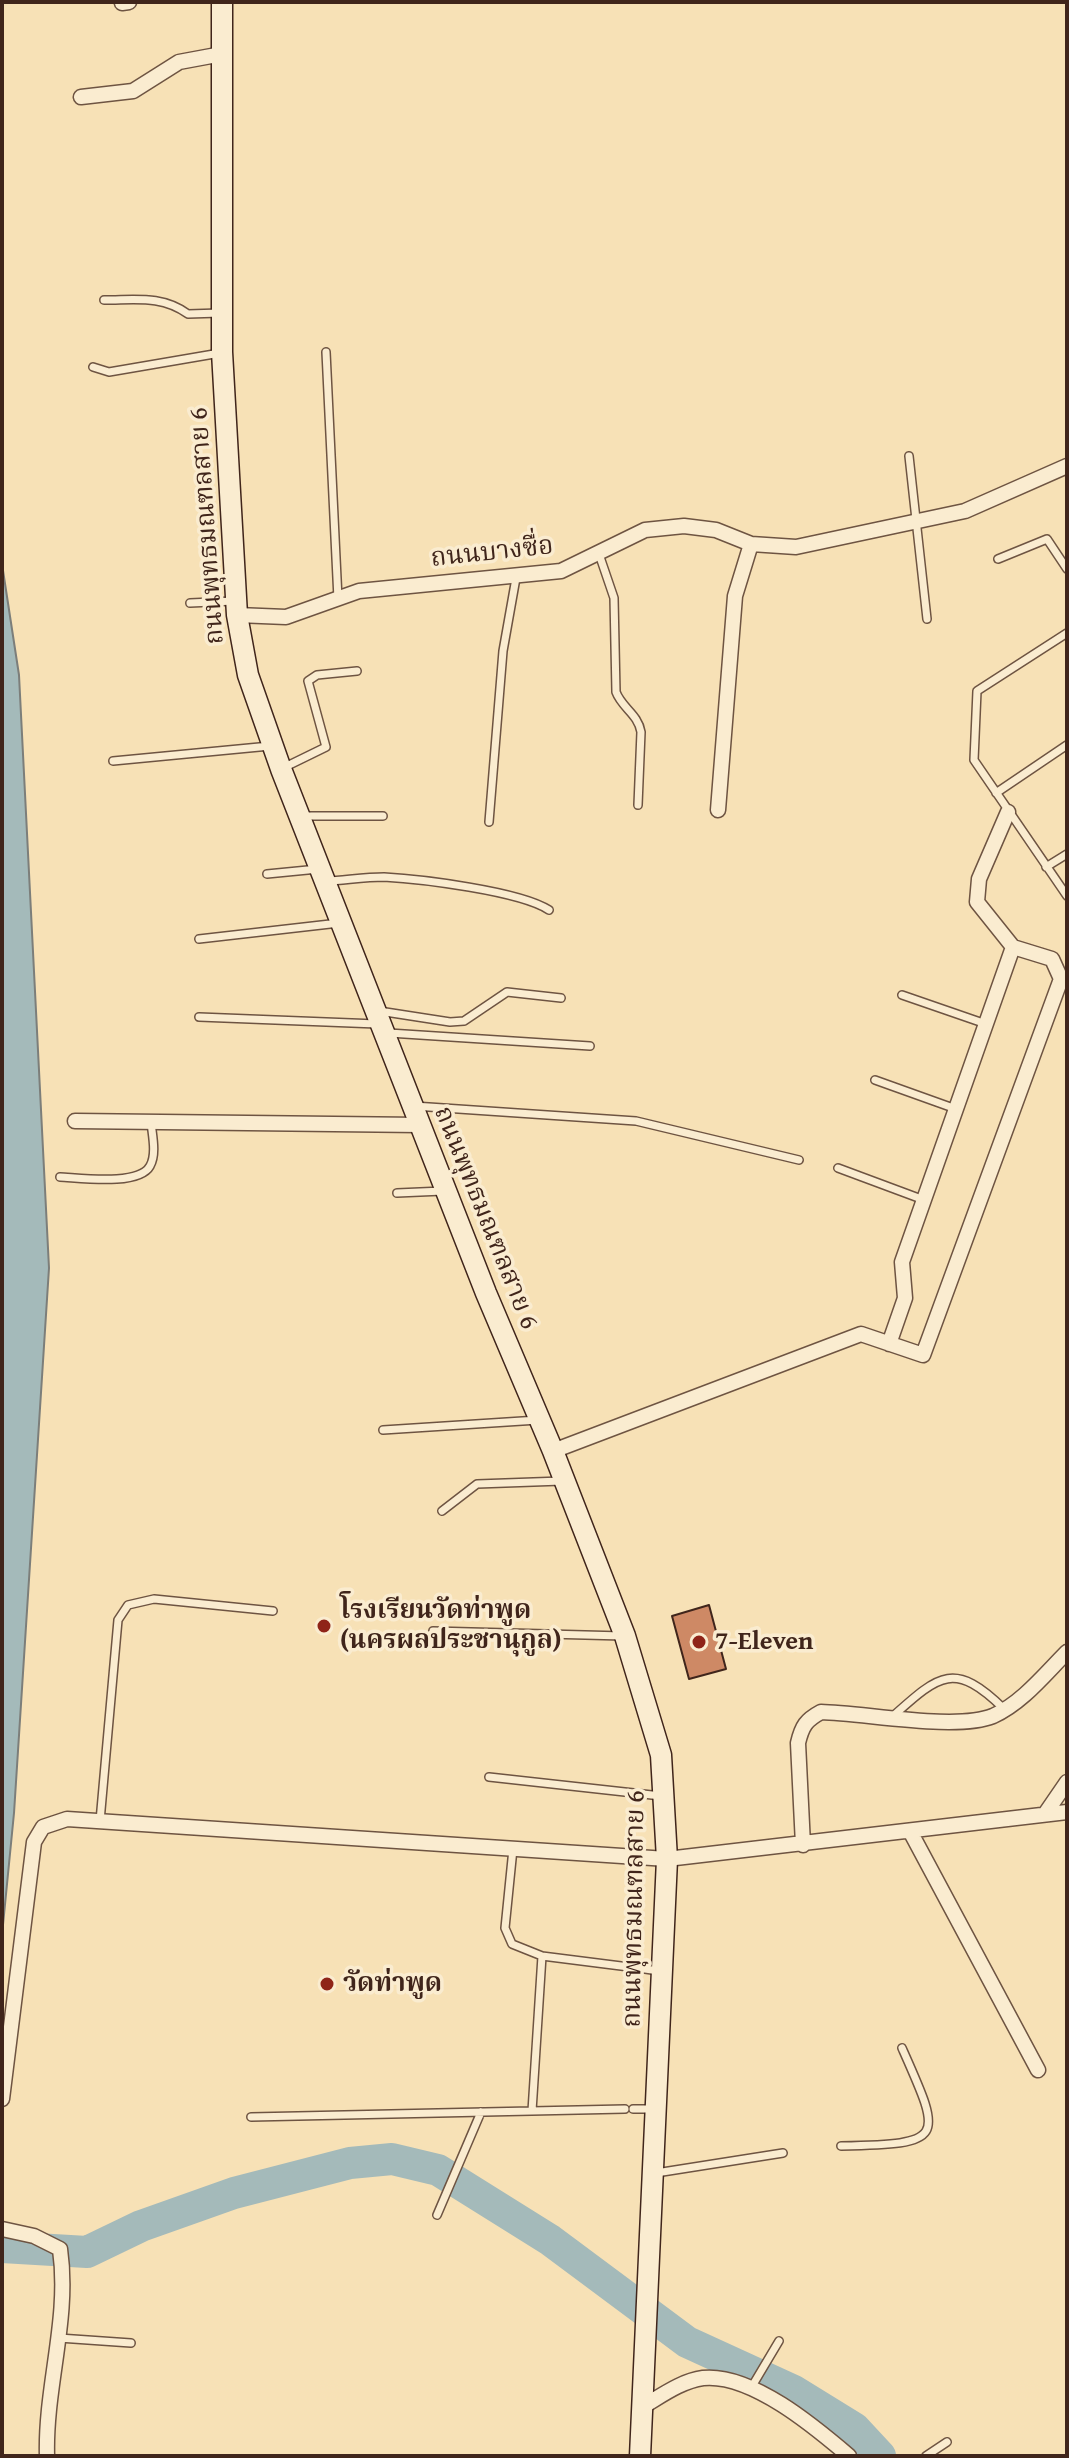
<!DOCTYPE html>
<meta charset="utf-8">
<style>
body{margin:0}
#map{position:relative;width:1069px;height:2458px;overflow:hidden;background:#f7e1b6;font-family:"Gentium Book Plus",serif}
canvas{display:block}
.frame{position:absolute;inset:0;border:4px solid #40251b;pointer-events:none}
</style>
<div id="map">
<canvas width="1069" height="2458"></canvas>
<div class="frame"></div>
</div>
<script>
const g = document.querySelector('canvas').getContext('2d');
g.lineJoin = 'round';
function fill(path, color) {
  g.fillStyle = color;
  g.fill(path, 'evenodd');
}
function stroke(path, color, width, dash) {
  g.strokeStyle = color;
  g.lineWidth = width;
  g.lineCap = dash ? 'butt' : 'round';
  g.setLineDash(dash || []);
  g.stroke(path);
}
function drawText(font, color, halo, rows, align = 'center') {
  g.font = font + ' "Gentium Book Plus","Noto Serif Thai",serif';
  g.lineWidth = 7;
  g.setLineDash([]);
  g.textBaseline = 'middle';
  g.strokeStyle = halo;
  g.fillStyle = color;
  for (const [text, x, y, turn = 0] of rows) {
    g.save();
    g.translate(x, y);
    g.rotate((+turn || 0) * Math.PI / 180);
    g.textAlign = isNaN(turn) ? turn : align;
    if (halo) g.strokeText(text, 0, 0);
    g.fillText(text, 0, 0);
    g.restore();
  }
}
const water = new Path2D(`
 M2 564 19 675 49 1268 14 1813 2 1935Z`);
fill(water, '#a4baba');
stroke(water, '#7c7e7a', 2);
stroke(new Path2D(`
 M2 2247 87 2252 141 2226 234 2193 350 2163 392 2159 438 2170 550 2240 687 2342 794 2391 854 2428 880 2456`), '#a4baba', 32);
const building = new Path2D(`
 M709 1605 726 1669 689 1679 672 1616Z`);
fill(building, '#ce8965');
stroke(building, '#40251b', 2);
const service = new Path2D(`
 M104 300C136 300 162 295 188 314L220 313
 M326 352 338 599
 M93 367 109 372 220 353
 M909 456 927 619
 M599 554 614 598 616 692C622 708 638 714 641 732L638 805
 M998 559 1047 539 1067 569
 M190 603 234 601
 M1067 633 977 691 974 760 1067 896
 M113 761 270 746
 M283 768 326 747 308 681 317 675 357 671
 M996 793 1067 745
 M301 816H383
 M489 822 503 651 516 578
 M1046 867 1067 854
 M267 874 318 869
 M327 881C346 880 365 877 384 877 420 879 520 891 549 910
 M199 939 339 923
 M902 995 986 1024
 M379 1011 450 1022 464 1021 507 992 561 998
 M199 1017 377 1024
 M389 1033 590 1046
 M875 1080 956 1109
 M414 1106 636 1121 799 1160
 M838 1168 924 1200
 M60 1177C81 1178 139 1186 150 1166 157 1154 152 1134 151 1122
 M397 1193 443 1191
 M383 1430 538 1420
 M442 1511 477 1484 562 1481
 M433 1631 623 1636
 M892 1717C939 1675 954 1660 1004 1709
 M489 1777 661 1796
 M100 1821 118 1620 128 1605 154 1599 273 1611
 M513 1849 505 1928 512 1944 542 1956 629 1967
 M638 1968 659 1971
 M633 2109H655
 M532 2111 542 1956
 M251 2117 625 2109
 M841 2146C946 2144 943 2140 902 2048
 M656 2173 783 2153
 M437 2215 481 2112
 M59 2338 131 2343
 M751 2388 779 2341
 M926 2456 947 2442`);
const minor = new Path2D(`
 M122 3 129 2
 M81 97 133 91 179 62 222 54
 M237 615 286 617 359 591 561 571 645 530 684 526 716 530 751 544 796 547 965 511 1067 466
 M718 810 735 596 751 544
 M75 1121 420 1125
 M889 1344 905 1298 902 1262 1013 947
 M553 1451 861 1334 923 1355 1061 979 1052 959 1013 947 977 902 979 879 1008 812
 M1045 1814 1067 1782
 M910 1831 1038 2070
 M803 1845 798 1743C802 1726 806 1720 821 1712 865 1713 956 1731 993 1716 1022 1703 1045 1674 1067 1652
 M2 2099 34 1842 43 1827 67 1819 667 1859 1067 1812
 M2 2229 34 2236 60 2249C70 2319 45 2386 47 2456
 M642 2407C661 2396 681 2381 703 2378 751 2373 815 2427 849 2456`);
const secondary = new Path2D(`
 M222 2V352L237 615 248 675 281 769 486 1293 553 1451 625 1636 661 1755 667 1859 640 2456`);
stroke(service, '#6e5442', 10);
stroke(minor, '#6e5442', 17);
stroke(secondary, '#40251b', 23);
stroke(service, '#faecd0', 7);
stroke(minor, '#faecd0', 14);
stroke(secondary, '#faecd0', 20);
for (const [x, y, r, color] of [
 [324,1626,8,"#8f2418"],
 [699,1642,8,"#8f2418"],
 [327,1984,8,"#8f2418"]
]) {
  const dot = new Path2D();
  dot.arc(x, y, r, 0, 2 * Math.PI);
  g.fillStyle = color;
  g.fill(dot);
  stroke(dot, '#faecd0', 3);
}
drawText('26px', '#40251b', '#faecd0', [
 ["ถนนพุทธมณฑลสาย 6",208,526,-94],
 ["ถนนบางซื่อ",492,553,-6],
 ["ถนนพุทธมณฑลสาย 6",485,1218,68],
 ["ถนนพุทธมณฑลสาย 6",635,1909,-89]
]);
drawText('bold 26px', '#40251b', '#faecd0', [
 ["โรงเรียนวัดท่าพูด",340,1611],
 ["(นครผลประชานุกูล)",340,1641],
 ["7-Eleven",715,1642],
 ["วัดท่าพูด",343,1984]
], 'left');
</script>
